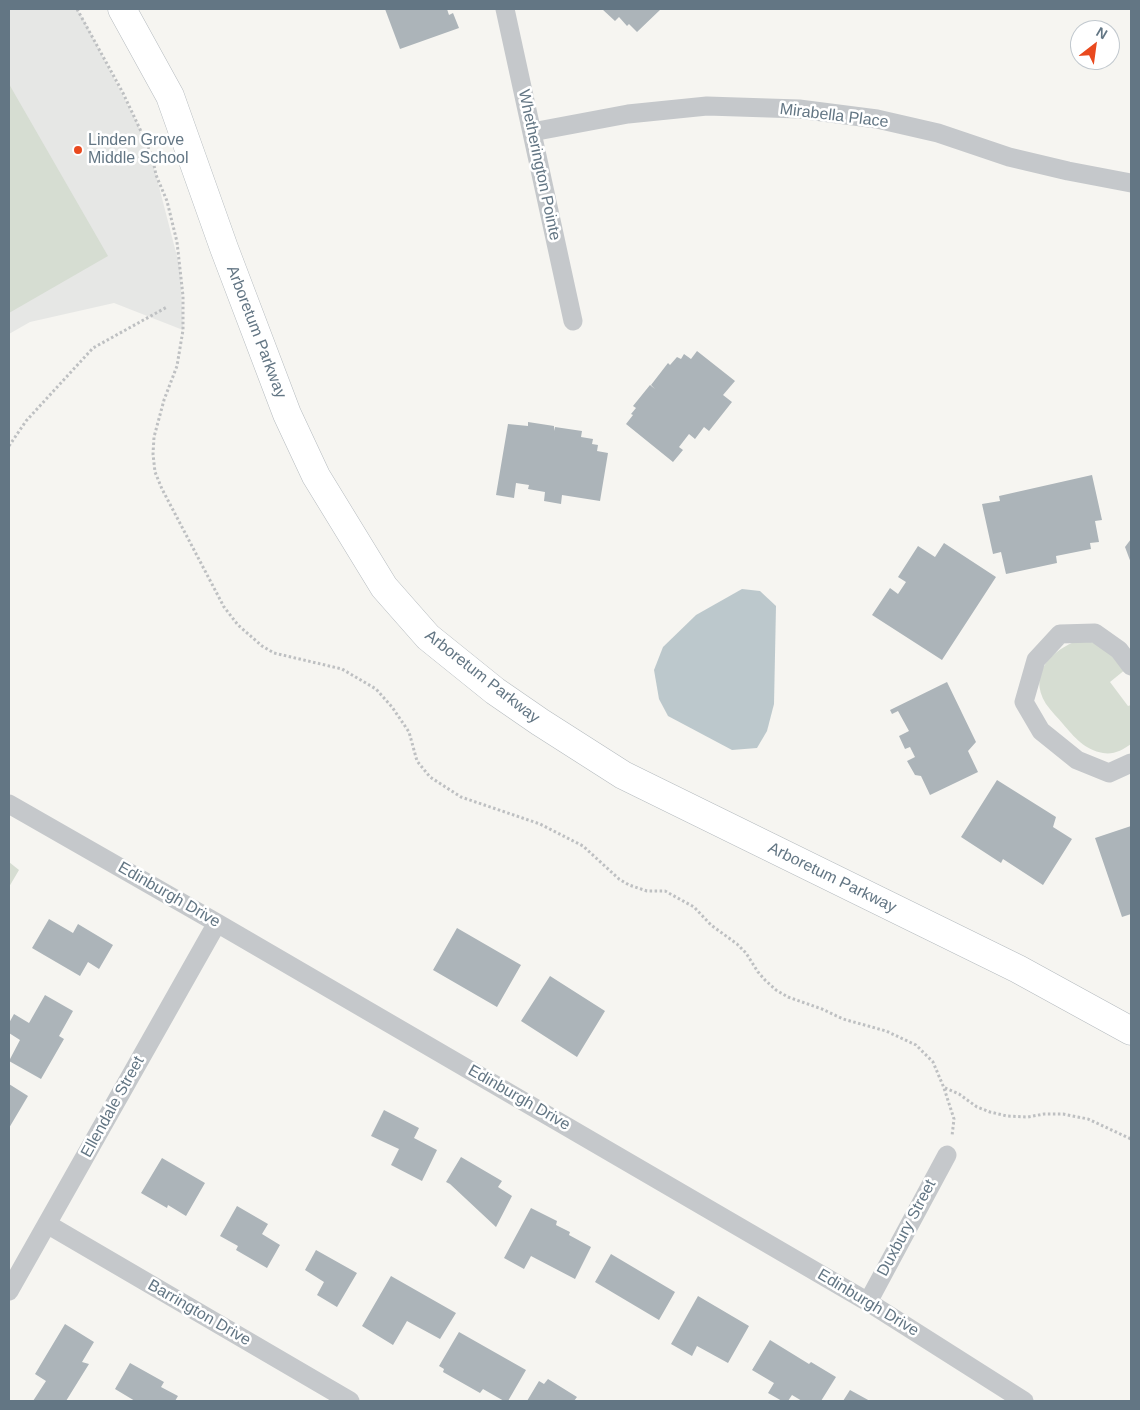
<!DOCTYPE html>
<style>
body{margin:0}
#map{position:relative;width:1140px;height:1410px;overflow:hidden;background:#f6f5f1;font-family:Arial,sans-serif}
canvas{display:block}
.frame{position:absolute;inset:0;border:10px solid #637684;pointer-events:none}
.north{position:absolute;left:1070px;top:20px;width:50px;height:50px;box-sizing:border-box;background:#fff;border:1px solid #c1c8ce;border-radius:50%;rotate:30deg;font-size:14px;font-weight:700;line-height:20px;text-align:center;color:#637684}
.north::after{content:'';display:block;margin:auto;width:18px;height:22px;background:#e9491e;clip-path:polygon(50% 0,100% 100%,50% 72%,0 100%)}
</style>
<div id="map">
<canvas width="1140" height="1410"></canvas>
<div class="frame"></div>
<div class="north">N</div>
</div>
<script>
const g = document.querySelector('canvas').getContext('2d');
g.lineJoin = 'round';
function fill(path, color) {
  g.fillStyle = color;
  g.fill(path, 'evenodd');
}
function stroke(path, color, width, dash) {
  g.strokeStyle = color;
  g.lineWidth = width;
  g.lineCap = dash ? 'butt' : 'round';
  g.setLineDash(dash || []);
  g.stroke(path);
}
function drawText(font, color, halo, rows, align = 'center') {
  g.font = font + ' Arial,sans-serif';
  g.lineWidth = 5;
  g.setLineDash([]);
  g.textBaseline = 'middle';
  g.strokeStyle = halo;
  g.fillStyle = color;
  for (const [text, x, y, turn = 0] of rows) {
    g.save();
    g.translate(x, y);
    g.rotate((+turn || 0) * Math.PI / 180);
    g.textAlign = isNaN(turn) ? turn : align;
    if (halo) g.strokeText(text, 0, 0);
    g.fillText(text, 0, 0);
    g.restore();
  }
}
fill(new Path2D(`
 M9 9H77L82 17 138 125 156 175 180 268 183 330 114 303 30 322 9 334Z`), '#e6e7e5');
fill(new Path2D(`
 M9 84 108 256 9 313Z
 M1079 640C1105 643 1109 651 1126 669L1110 682 1128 706 1131 705V744C1123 750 1113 755 1103 753 1085 750 1074 737 1063 724 1058 718 1051 711 1046 704 1027 673 1052 650 1079 640Z
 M9 862 19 870 9 887Z`), '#d6ddd2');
fill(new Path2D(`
 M742 589 760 591 776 606 774 704 767 731 757 748 732 750 668 716 659 699 654 670 663 647 696 615Z`), '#bcc8cc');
fill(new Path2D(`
 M385 9H447L449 15 453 13 459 28 400 49Z
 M602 9H661L637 32 629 24 627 26 619 17 615 21Z
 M697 351 735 381 723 395 732 402 709 431 704 427 695 439 689 434 679 447 683 450 673 462 626 424 633 415 631 414 636 408 633 406 650 385 655 389 651 385 668 363 670 365 677 357 681 359 684 354 691 359Z
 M528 422 554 426V431L555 427 582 431 581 437 593 439 592 444 598 445 597 451 608 453 600 501 562 495 561 504 544 501 545 492 528 489 529 485 516 483 514 498 496 495 508 424 528 426Z
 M1092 475 1102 520 1095 521 1099 542 1090 543 1091 549 1056 556 1057 563 1006 574 1001 552 993 554 982 504 1000 501 999 496Z
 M1131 539V563L1125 547Z
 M944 543 996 577 942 660 872 615 890 588 898 594 906 582 898 577 918 546 935 557Z
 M947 682 976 742 968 751 978 772 930 795 921 776 915 775 907 761 915 757 910 747 905 749 899 736 909 731 898 711 892 714 890 710Z
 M997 780 1056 817 1053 827 1072 839 1043 885 1003 859 1001 863 961 837Z
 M1131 826V914L1122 917 1095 838Z
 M49 919 73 933 78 924 113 945 99 969 88 962 80 976 32 948Z
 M457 928 521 965 497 1007 433 970Z
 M550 976 605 1011 577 1057 521 1021Z
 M45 995 73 1011 59 1036 64 1039 41 1079 9 1061 20 1040 9 1033V1023L14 1014 29 1023Z
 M9 1084 28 1096 9 1128Z
 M384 1110 419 1128 414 1138 437 1150 422 1181 391 1165 399 1149 371 1136Z
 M461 1157 502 1181 498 1187 512 1196 496 1227 450 1184 446 1182Z
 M162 1158 205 1183 186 1216 168 1205 167 1208 141 1193Z
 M237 1206 268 1224 262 1234 280 1245 267 1268 236 1250 238 1246 220 1236Z
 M531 1208 557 1221 556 1225 570 1232 569 1235 591 1247 575 1279 531 1256 524 1269 504 1258Z
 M316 1250 357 1273 337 1307 317 1295 324 1282 305 1270Z
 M611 1254 675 1292 659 1320 595 1282Z
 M391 1276 456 1313 440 1339 407 1321 393 1345 362 1326Z
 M698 1296 749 1326 728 1363 697 1346 692 1356 671 1344Z
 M65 1324 94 1342 82 1362 89 1364 66 1401H33L46 1381 35 1374Z
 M459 1332 526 1370 508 1401H504L483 1389 480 1393 443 1372 444 1369 439 1366Z
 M770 1340 809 1364 811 1362 836 1377 821 1401H802L792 1395 788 1401H782L768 1393 774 1383 752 1370Z
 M130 1363 164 1382 161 1387 178 1396 175 1401H135L115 1389Z
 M548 1379 577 1397 574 1401H527L539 1381 544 1384Z
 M850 1390 870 1401H843Z`), '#acb4b9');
const secondary = new Path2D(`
 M122 9 170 96 224 248 287 414 316 476 384 587 428 637 495 691 540 722 623 775 1018 969 1131 1031`);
stroke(secondary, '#b4babe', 29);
stroke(new Path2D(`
 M77 9 123 93 146 142 153 160 156 175 167 201 177 242 183 296V330L177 366 164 400 154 437 153 454 155 472 162 489 224 607 238 625 262 646 274 653 342 669 376 689 392 707 409 732 417 761 430 777 461 797 540 824 583 846 619 879 629 885 647 891H665L694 907 711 925 737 944 746 953 758 972 765 980 776 990 788 997 822 1009 843 1019 886 1031 916 1045 933 1062 944 1088 954 1119 952 1136
 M9 446 26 421 93 348 167 307
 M945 1088 959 1094 977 1107 990 1112 1007 1116 1028 1117 1044 1114H1063L1088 1119 1131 1139`), '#bec0c2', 3, [2.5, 2.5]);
stroke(new Path2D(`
 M505 9 573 321
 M532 132 628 114 707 106 799 109 877 119 938 133 1009 157 1068 171 1131 183
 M1131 666 1119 650 1095 633 1060 634 1036 660 1024 702 1041 731 1077 760 1109 773 1131 763
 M9 804 217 923 868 1302 1024 1401
 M47 1224 350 1401
 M9 1291 217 923
 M868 1302 947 1155`), '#c5c8cb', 19);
stroke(secondary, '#fff', 28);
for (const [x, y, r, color] of [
 [78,150,5,"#e9491e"]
]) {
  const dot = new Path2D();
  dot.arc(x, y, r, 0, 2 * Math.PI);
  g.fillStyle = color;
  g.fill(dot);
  stroke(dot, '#fff', 2);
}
drawText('16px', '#637684', '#fff', [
 ["Mirabella Place",834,116,7],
 ["Whetherington Pointe",539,165,78],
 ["Arboretum Parkway",256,332,69],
 ["Arboretum Parkway",482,677,38],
 ["Arboretum Parkway",832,878,26],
 ["Edinburgh Drive",169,895,30],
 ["Edinburgh Drive",519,1098,30],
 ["Ellendale Street",113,1107,-61],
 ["Duxbury Street",907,1228,-62],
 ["Edinburgh Drive",868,1303,31],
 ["Barrington Drive",199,1313,30]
]);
drawText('16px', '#637684', '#fff', [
 ["Linden Grove",88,141],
 ["Middle School",88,159]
], 'left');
</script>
